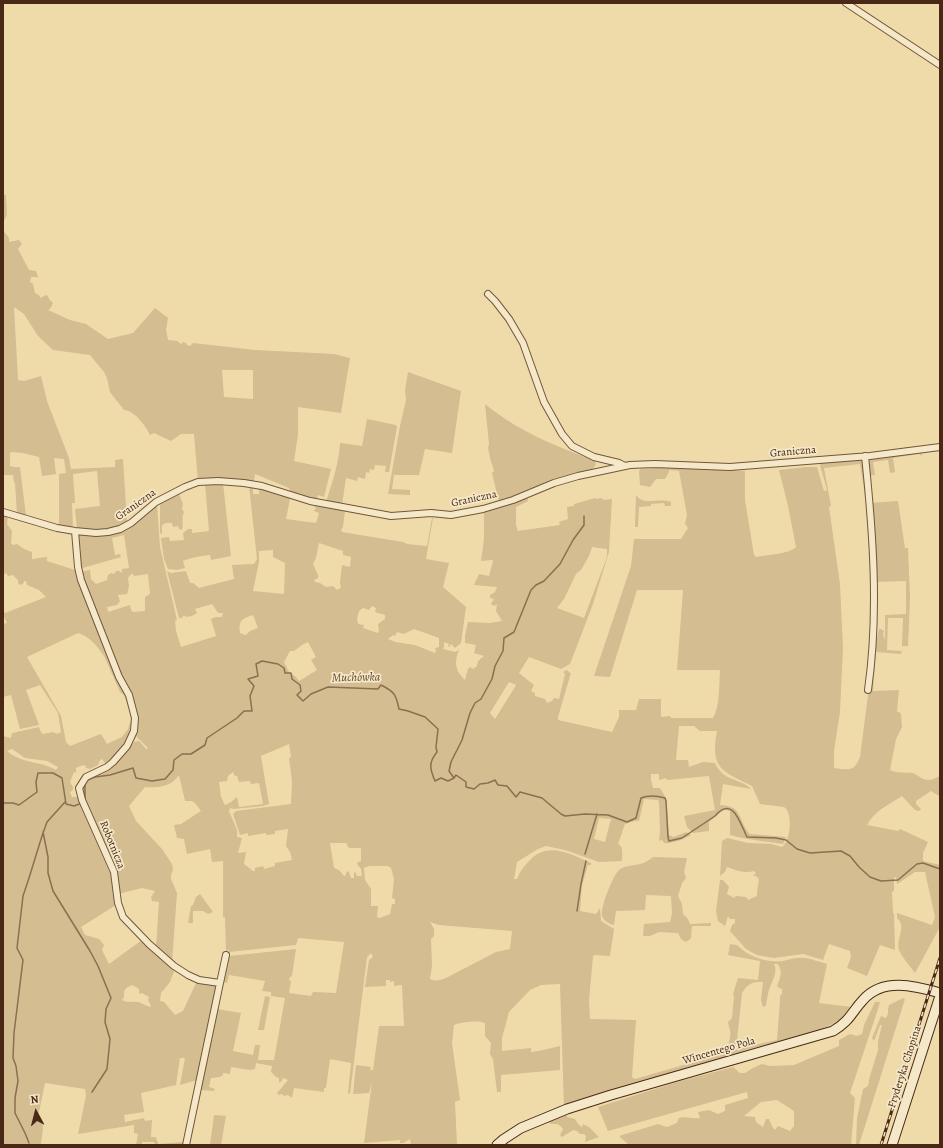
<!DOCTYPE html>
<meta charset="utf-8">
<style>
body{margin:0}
#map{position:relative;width:943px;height:1148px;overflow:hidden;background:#efdbaa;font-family:Alegreya,serif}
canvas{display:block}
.frame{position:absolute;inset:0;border:4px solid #492816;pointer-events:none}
.north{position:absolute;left:16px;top:1092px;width:40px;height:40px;-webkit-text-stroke:3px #f5e8c8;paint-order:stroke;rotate:353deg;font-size:11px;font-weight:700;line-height:16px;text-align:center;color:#492816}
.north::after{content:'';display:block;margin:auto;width:14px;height:18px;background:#492816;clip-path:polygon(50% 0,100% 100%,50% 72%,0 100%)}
</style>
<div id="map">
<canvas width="943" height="1148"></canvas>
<div class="frame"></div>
<div class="north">N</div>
</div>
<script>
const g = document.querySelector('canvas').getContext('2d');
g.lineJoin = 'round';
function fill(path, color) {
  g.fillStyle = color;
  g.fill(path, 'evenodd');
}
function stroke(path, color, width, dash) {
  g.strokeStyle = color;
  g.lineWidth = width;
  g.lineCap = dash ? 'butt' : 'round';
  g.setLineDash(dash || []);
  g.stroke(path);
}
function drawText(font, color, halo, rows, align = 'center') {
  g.font = font + ' Alegreya,serif';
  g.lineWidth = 3.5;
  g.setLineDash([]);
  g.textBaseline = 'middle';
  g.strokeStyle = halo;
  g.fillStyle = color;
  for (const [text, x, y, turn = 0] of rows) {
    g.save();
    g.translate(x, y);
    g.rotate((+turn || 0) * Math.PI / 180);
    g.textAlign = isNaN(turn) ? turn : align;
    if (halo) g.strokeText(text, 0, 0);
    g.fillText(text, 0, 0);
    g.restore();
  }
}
fill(new Path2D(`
 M3 195H6L7 215 4 221V231L9 238V242L19 240 22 244 18 249 29 270 36 271 38 277H31L30 282 33 284 35 293 40 296V298L46 295 48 296 49 299 53 303 50 309 48 310 70 320 86 324 108 339 133 333 155 308 168 318 166 330 168 340 177 341 181 344 183 342 186 343 187 345 190 346 193 343 255 350 334 354 350 358 341 413 298 407V435L294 461 331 469 324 497 318 495 316 502 291 493 289 488 255 474 254 481 223 479 198 481 194 434H181L171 441 154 433 150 435C146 426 134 410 124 410L110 392 107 378 104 372 90 355 53 350 38 336 24 314 14 307 18 380 24 381 41 376 47 401 69 458 71 469 115 467V460L123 459 127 522C110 531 95 531 77 530L75 509 100 506 97 471 73 474 75 503H72L73 528 59 526V474L66 473 64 459 54 458 56 474 42 476 39 457 23 453 11 452 10 453V466L14 467H20L26 516 17 514 15 483 14 482 13 475H3ZM222 370H253V399L224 397Z
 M408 372 461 391 452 453 425 449 419 475H394L392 489 410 490V495L388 494 400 426 406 400 405 390Z
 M485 404C518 431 555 446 594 460L596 464 593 469 550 480 514 498 499 502 492 473 494 471 492 464 491 462 488 448 489 444Z
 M367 419 396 425 397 427 389 472H385L386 466 375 465 374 470 370 469 369 473 366 472 365 479 358 477 357 481 346 478 342 505 326 502C332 483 339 463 340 443L362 446Z
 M921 451 922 456 919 454 893 458 895 472 890 473 888 460 873 462 875 475 867 476 868 457Z
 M861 458 862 460 866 501 860 464 824 468 831 506 829 507 840 584 843 648 840 712 834 751V768C849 770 854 772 860 757L871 672 876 623V643L879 629H881L884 631 883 635 885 640V615L906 614V581L874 582 871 503 898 501 905 548H908L910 597 908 646H902L903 618H888L887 650 902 651 901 654 876 652 873 691 899 690 897 712H899L901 714 902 727 896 739 890 770C897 774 906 772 913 773 918 775 922 780 928 780 932 780 936 778 940 776V795L939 796 931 791 916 801V804L921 809 919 811 915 810 902 796C889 805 875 810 867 825L898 831 900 829 928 842 923 853V861L940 865V927L915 973C912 969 901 956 899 950 896 938 907 927 897 918V913L932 925 935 917 925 872H915L897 884 896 877 894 878V891L892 892 893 913 894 914 895 950 880 945 867 976 847 968 851 957 850 951 829 944 823 960 803 954 774 958 757 955 746 949 730 931 732 925 735 923V919H730L728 916 725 926 718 921 716 911 720 880H723L729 887 727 894 734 898 736 896 746 897 748 900 757 896V892L759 879 756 876H753L756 873 754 871C745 874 735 870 727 867L725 872 720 876 722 841 727 838 748 843 771 844 782 847C791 841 793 812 784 807L760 804 752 786C722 771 710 769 717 731H700L694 726H679L676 760H688L689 767 703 762 715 763C723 782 741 778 751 789L723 784 720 805C744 806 737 820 750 834L786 837 783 844C765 841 747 840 730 835V811L724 809 709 822V831L693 833 687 827 684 816 715 810 709 776 667 780 666 778 659 780V774H651V780L653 788H660L666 798 669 835 674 837 686 832 691 835C683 839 673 844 664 843L662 840 659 841 660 832 659 802 658 800 644 799 639 821H635L625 824 618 844C624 847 622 855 622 861L599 862 565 850 546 846 538 849 517 862 514 879H517C520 871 524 866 530 860 548 841 571 854 591 863V865H588L582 885 580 911 596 914 600 908 601 921 614 929 610 956 594 955 593 957 589 1000 590 1019 636 1020 632 1077 635 1079 729 1052C730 1048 728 1045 729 1042 732 1030 730 1033 728 1022L732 1018 734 996 733 994 738 978 758 980 760 961 728 955 730 944 737 945C749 957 766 963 783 961 791 959 798 957 805 958 812 959 820 962 827 964L819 1003 851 1007 844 1016 833 1024 817 1031 742 1051V1054L564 1107 560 984 541 985 530 990 509 1012 502 1038V1051L531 1048V1052L539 1051 560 1046V1070L501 1075V1092H497L493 1059 490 1054 491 1043 485 1036V1023C476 1020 463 1022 454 1025L452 1043 460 1100 455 1102 457 1145H411L410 1139 403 1143H400V1140L364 1143 372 1082 369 1093 353 1094 356 1065 371 1067 370 1070H373L379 1026H404L402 985 394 986V981L390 982V980H386V986L365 987 369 960 373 957 371 953 367 957 350 1094 348 1093 351 1063 330 1059 326 1088H324V1092L294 1088 292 1098 288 1095 284 1096 282 1094 279 1095 277 1093 288 1080 283 1078 281 1082H279V1078L276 1077 271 1072 272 1066 256 1063 255 1069 250 1070 231 1067 230 1074 223 1073V1075L220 1077 211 1078 209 1087 215 1089 214 1091 200 1090 217 1009 241 1013 233 1051 253 1055 255 1045H260L258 1060H274L285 998 271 996V992L262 991 265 981 229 975 227 983 222 982 227 959 229 956 296 949 292 976 290 977 289 980 291 981 289 993 311 996 313 992 336 993 344 942 298 938 296 945 229 952V950L226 951 225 917H223V861L212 862 210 849 187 854 184 839 177 838 174 825 181 824 201 811 195 803 192 801H185L179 775C171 787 158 788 145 787L129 806 136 821 162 849 172 864 173 870 171 875V879L177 893 172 963 156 948 159 902 152 901 151 897 155 891 142 888 118 894 114 872 84 805 81 807 107 866 112 878 116 905 81 927 85 935 99 939 104 945 102 950 109 964 142 940 175 969 170 982 161 993 160 1001 164 1002 175 1015 183 1011 197 981 213 983 217 988 197 1080 180 1085 185 1058H180L176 1085 141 1093 144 1112 124 1115 125 1122 144 1118 145 1121 152 1120 151 1137H156L158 1144 184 1142V1145H155L154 1142H142V1145H136L138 1134 134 1133V1125L78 1134 86 1096 85 1089 45 1083 38 1117C47 1124 41 1136 41 1145H3V736L11 738 12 733 39 727 41 732 43 734 53 732 57 734 61 732 58 713 40 685 26 690 39 725 20 729 11 695 3 697V624L7 623 3 615V610L5 613 46 597 39 590 27 585 26 581H24L23 584 20 585 18 583V580L13 575 8 576 6 573 3 574V514L8 516 7 524 12 531 11 543 13 545 17 544 24 549 32 552V559L47 557V561L75 570 102 642 105 645C108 655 112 666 116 677 119 684 124 691 127 699 137 725 128 749 105 763L102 759 100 760 98 765 90 769 86 768 85 765 80 766 76 768V773L74 772 70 782 73 787V790L70 792 72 797H77L83 795C81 777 97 774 111 766L115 765 134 742 139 741 142 744 146 749 148 748 135 735V718L79 572 90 570 91 579 96 584 107 580 108 575 111 573 114 574 116 571H119L122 573V569L129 568 124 535 112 538 115 555 120 554 121 557 79 569V549L81 551 78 535 110 533 155 505H157L160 547 177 620 175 621 176 631 181 647 216 636 211 619 216 617H222L223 613H218L212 604 195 609 197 613 192 616 186 617 184 615 182 618H179L167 571 171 573 186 571 190 583H193L199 588 234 579 232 565 254 564 257 559 249 485H253V494H259V486L289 497 290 499 286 519 316 523 319 513 314 511V510L316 509 314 505 345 511 343 527 341 530 342 532 403 542 407 544 427 546 432 518H433L426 559 449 563 443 587 466 607 461 643 455 648 451 644 449 647H448L449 644 444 642V647L443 649 455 652 459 650C454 662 455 671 465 680L468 669 470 667 473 669 477 666 478 661 484 656 474 653 476 645 465 643V636L468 622 490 623 502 621 496 611 497 604 494 606 491 604 494 599 490 598V595L495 592 497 587 474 585 479 574 489 576 493 561V560L481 561 484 539V512L513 503 527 496 528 501 516 507V525L518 531 560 525 559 522 568 519 567 507 574 506V504L595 498 596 499 602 498 603 500 612 499 609 552 593 604 570 664 561 669 529 657 519 673 534 685 531 691 535 693V696L545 699 547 703 552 701 554 698 559 699 565 674 563 672 567 670 571 674 570 676 558 717V720L612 732 619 717V710H636L639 699H661V717L670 716 671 718H713C720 706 719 686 720 671L719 670H677L683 590H637L610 677 594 676 631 566 634 539H681L688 528 685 524 687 515 679 471 669 470V472L665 479H656L650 487 640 485 639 471 641 469 672 467 745 471V500L754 555 756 557C765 555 790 554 796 547L788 506 779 470 806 467H817L824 491 827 490 820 465 821 461ZM319 543 343 551V555L351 557 350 567 342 565 340 583 341 588 337 590 333 586 326 587 320 583 315 582 314 580 318 578V575L313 564 316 558ZM592 547 607 549V557L584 618 557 608 564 599 576 574 581 570 589 556ZM273 550V557L285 563 284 594 253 591 259 562V551ZM131 574H133L134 576 148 574 150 594 145 597V611L133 612 131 610 130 605 108 612 107 607 117 605 120 601 118 595 127 594 129 586 128 578ZM372 606 376 608 375 612 385 615V619L378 624 379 630 378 633 363 628 364 625 358 624 357 619 359 611 363 608 369 610ZM253 615 258 628 250 631 246 635 240 633C238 621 242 618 253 615ZM414 629 439 638V647L435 648 436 651 435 653 415 645 395 642 388 639 393 635 395 636 397 632 404 634ZM78 633C89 636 98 647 104 656L120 692 124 695 129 709 131 719 128 729 122 737 107 744 101 734 70 746 66 742 61 716 27 657ZM308 642 316 657 311 660 317 670 299 681 296 677 289 672 284 662 290 651H294L302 645ZM509 682 516 685 515 687 495 719 490 713ZM289 744 291 757 289 758 292 781 291 804 236 811 233 814 240 835 248 833V836L243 837 266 833V835L275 834V831L288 829 286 846 290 852 292 860 275 863V866L264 869 263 866 255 868V871H253L244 864 246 852 238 853 242 838 237 837V830L229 811 230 808 233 809 263 806 269 804 261 756ZM12 749 25 758 47 761 58 767 56 770C39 760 24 765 7 751ZM233 772 235 776H237L239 782 250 781 251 784 259 783 263 804 239 807 237 797 231 802 225 805 221 797 219 782 227 781 228 776ZM599 818 611 819 605 842 594 839ZM330 843H346L349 848H361V861L358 862 357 864 361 869 362 876H357L356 873 354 872V878H351L349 872 348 871 346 873V875L344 876 339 870 334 868ZM369 866H388L391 868 394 879 392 898 395 899V904H392L390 914 380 918 377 917 378 906H371V889L365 880 364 868ZM430 922 439 925 512 931 510 949 496 952 446 978C440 980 437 982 430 979L432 966 431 939 434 936V929ZM774 964H778C783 972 780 979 777 986L779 988 782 989V994L780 996V1001L777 1040 736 1049 742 993C748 984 752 981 763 982L761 1000 763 1007 766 1006C766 1003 769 989 770 987 773 980 778 970 774 964ZM132 985 139 989V994L142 993 149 997 148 1000 151 1006 150 1007C146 1006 144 1004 141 1003 135 1000 128 1004 122 1000L124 997V992L126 988Z
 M223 483 231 556 211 560 210 555C205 555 186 559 183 561L185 568 177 570 168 569 164 559 161 538 169 537 170 541 184 540 183 533 188 529H192V533L209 531 205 484Z
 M181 492 179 494 183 504 182 509 184 512C181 519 184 523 182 530L179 529 178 526 173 527 172 523H166L162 525V534L160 533V502Z
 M636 495C637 496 638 498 640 499 648 504 661 498 671 502V506H665L664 503 651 504V506L639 507 638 527H635Z
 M653 857 687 858 684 872 686 878 682 883 678 896 682 904 683 914 688 919 690 924 711 923V926H692L691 938 688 941C682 943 680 937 678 933L659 932 650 936H643L644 924 670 922 672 913 671 896 646 895 645 910 616 911 614 925C609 924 604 921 602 916 600 908 613 875 619 870 625 865 632 866 640 864 645 863 649 860 653 857Z
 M200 894 213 912 208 914 203 911H193V923H188L191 906 193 905 196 897Z
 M265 996 270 997 264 1030H258Z
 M903 998 905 999 859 1145H856L857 1118 863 1089 868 1086 870 1076 878 1050V1041L882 1025H880L874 1041 872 1038 881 1016 886 1018 888 1014V1010L889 1005Z
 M875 1002H880L878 1009 850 1093 855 1098 851 1145H629L619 1136 658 1124 667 1127 677 1123 679 1118C686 1116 692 1119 700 1118L698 1112 709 1110 718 1114 725 1111V1105L748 1098 747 1092 608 1131 598 1107 677 1082 733 1067 740 1073H745L753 1068 762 1064 770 1066 794 1065 839 1046V1040L850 1034 857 1036 862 1034 864 1025ZM777 1100 794 1111V1126L790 1131 778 1126 775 1130 772 1126 769 1119H766L763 1127 756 1122 755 1117 744 1116 761 1102Z
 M214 1115 226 1116 221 1145H210Z
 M567 1115V1117L575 1119 579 1125 582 1127 583 1124 589 1127 599 1137 585 1142 586 1136 584 1134H580L577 1131 573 1130 562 1137 560 1135 563 1129C560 1124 556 1123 551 1124L548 1122Z`), '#d3bd91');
stroke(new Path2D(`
 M454 778 449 771 451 762 462 740 470 713 475 703 481 699 492 679 495 666 503 651 504 638 514 632 531 590 536 585 544 581 560 564 573 540 584 525V516
 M85 802V781L95 777 110 775 133 768 136 778 152 781 165 779 173 770 174 760 182 754H191L205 745 207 738 237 718 244 711H252L250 696 254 686 248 679 258 676 256 664 262 661 278 664 284 668 285 673H291L292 679 300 685 301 691 297 695 303 701 311 694 328 687 378 689 381 685C395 692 396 695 399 709L408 711 425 717 438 729 436 747 437 752C428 763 430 769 435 781L441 778 448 781 454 778 456 775 466 782V787L474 789 480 784 488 783 495 780 498 785 507 786 516 797 520 792 542 798 561 814 565 816 585 814 608 815 627 822 636 818 641 798C648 795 658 796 665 798L666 801 668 837 669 841 682 838 715 816C733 795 740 823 747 837L776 838 786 840 797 849 810 853 841 851 850 856 859 867 870 877 881 881 898 880 917 864 923 863 940 869
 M3 803H13L19 805 37 792 36 782 38 773H53L62 778 66 804 74 806 82 803
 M43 832 48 857V873L53 891 90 951 98 966 111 998 106 1009 105 1022 110 1039 107 1069 92 1092
 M585 854 597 814
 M577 911 581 884 586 861
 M29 1143 25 1133 15 1113V1098L18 1081 16 1066 13 1058 14 1033 23 960 17 948 23 896 29 878 42 836 47 822 65 802`), '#8b6f51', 1.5);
const street = new Path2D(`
 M846 3 940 65
 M488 294 495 301 509 319 523 343 544 402 562 434 572 446 594 457 619 463 625 466
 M865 456C873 533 879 613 868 690
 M3 512 57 528 75 531 96 533 108 532 120 529 131 523 156 502 185 487 198 482 218 481 244 483 262 486 310 501 391 516 431 513 451 515 483 509 513 500 554 483 578 476 630 465 655 464 730 467 870 456 940 447
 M75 531 78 567 81 580 119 677 129 695 135 718 134 731 127 746 113 762 107 767 86 777 79 788 82 800 114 872 118 903 123 917 149 944 174 966 188 975 199 980 220 983 186 1145
 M220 983 226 955`);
const secondary = new Path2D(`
 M497 1145 504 1139 521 1128 567 1109 611 1095 833 1031C850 1021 851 1013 863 1000 883 977 915 986 940 993
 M892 1145 940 996`);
stroke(street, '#72553b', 8);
stroke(secondary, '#492816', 11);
stroke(street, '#f5e8c8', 6);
stroke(secondary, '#f5e8c8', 9);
const rail = new Path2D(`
 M881 1145 940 958`);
stroke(rail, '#492816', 3);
stroke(rail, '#f5e8c8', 1.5, [4.5]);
drawText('11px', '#492816', '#f5e8c8', [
 ["Graniczna",793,452,-5],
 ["Graniczna",474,499,-12],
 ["Graniczna",136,505,-35],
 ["Robotnicza",112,845,68],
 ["Wincentego Pola",719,1051,-16],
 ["Fryderyka Chopina",905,1067,-72]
]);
drawText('italic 12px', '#64462e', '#f5e8c8', [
 ["Muchówka",356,678,-1]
]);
</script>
